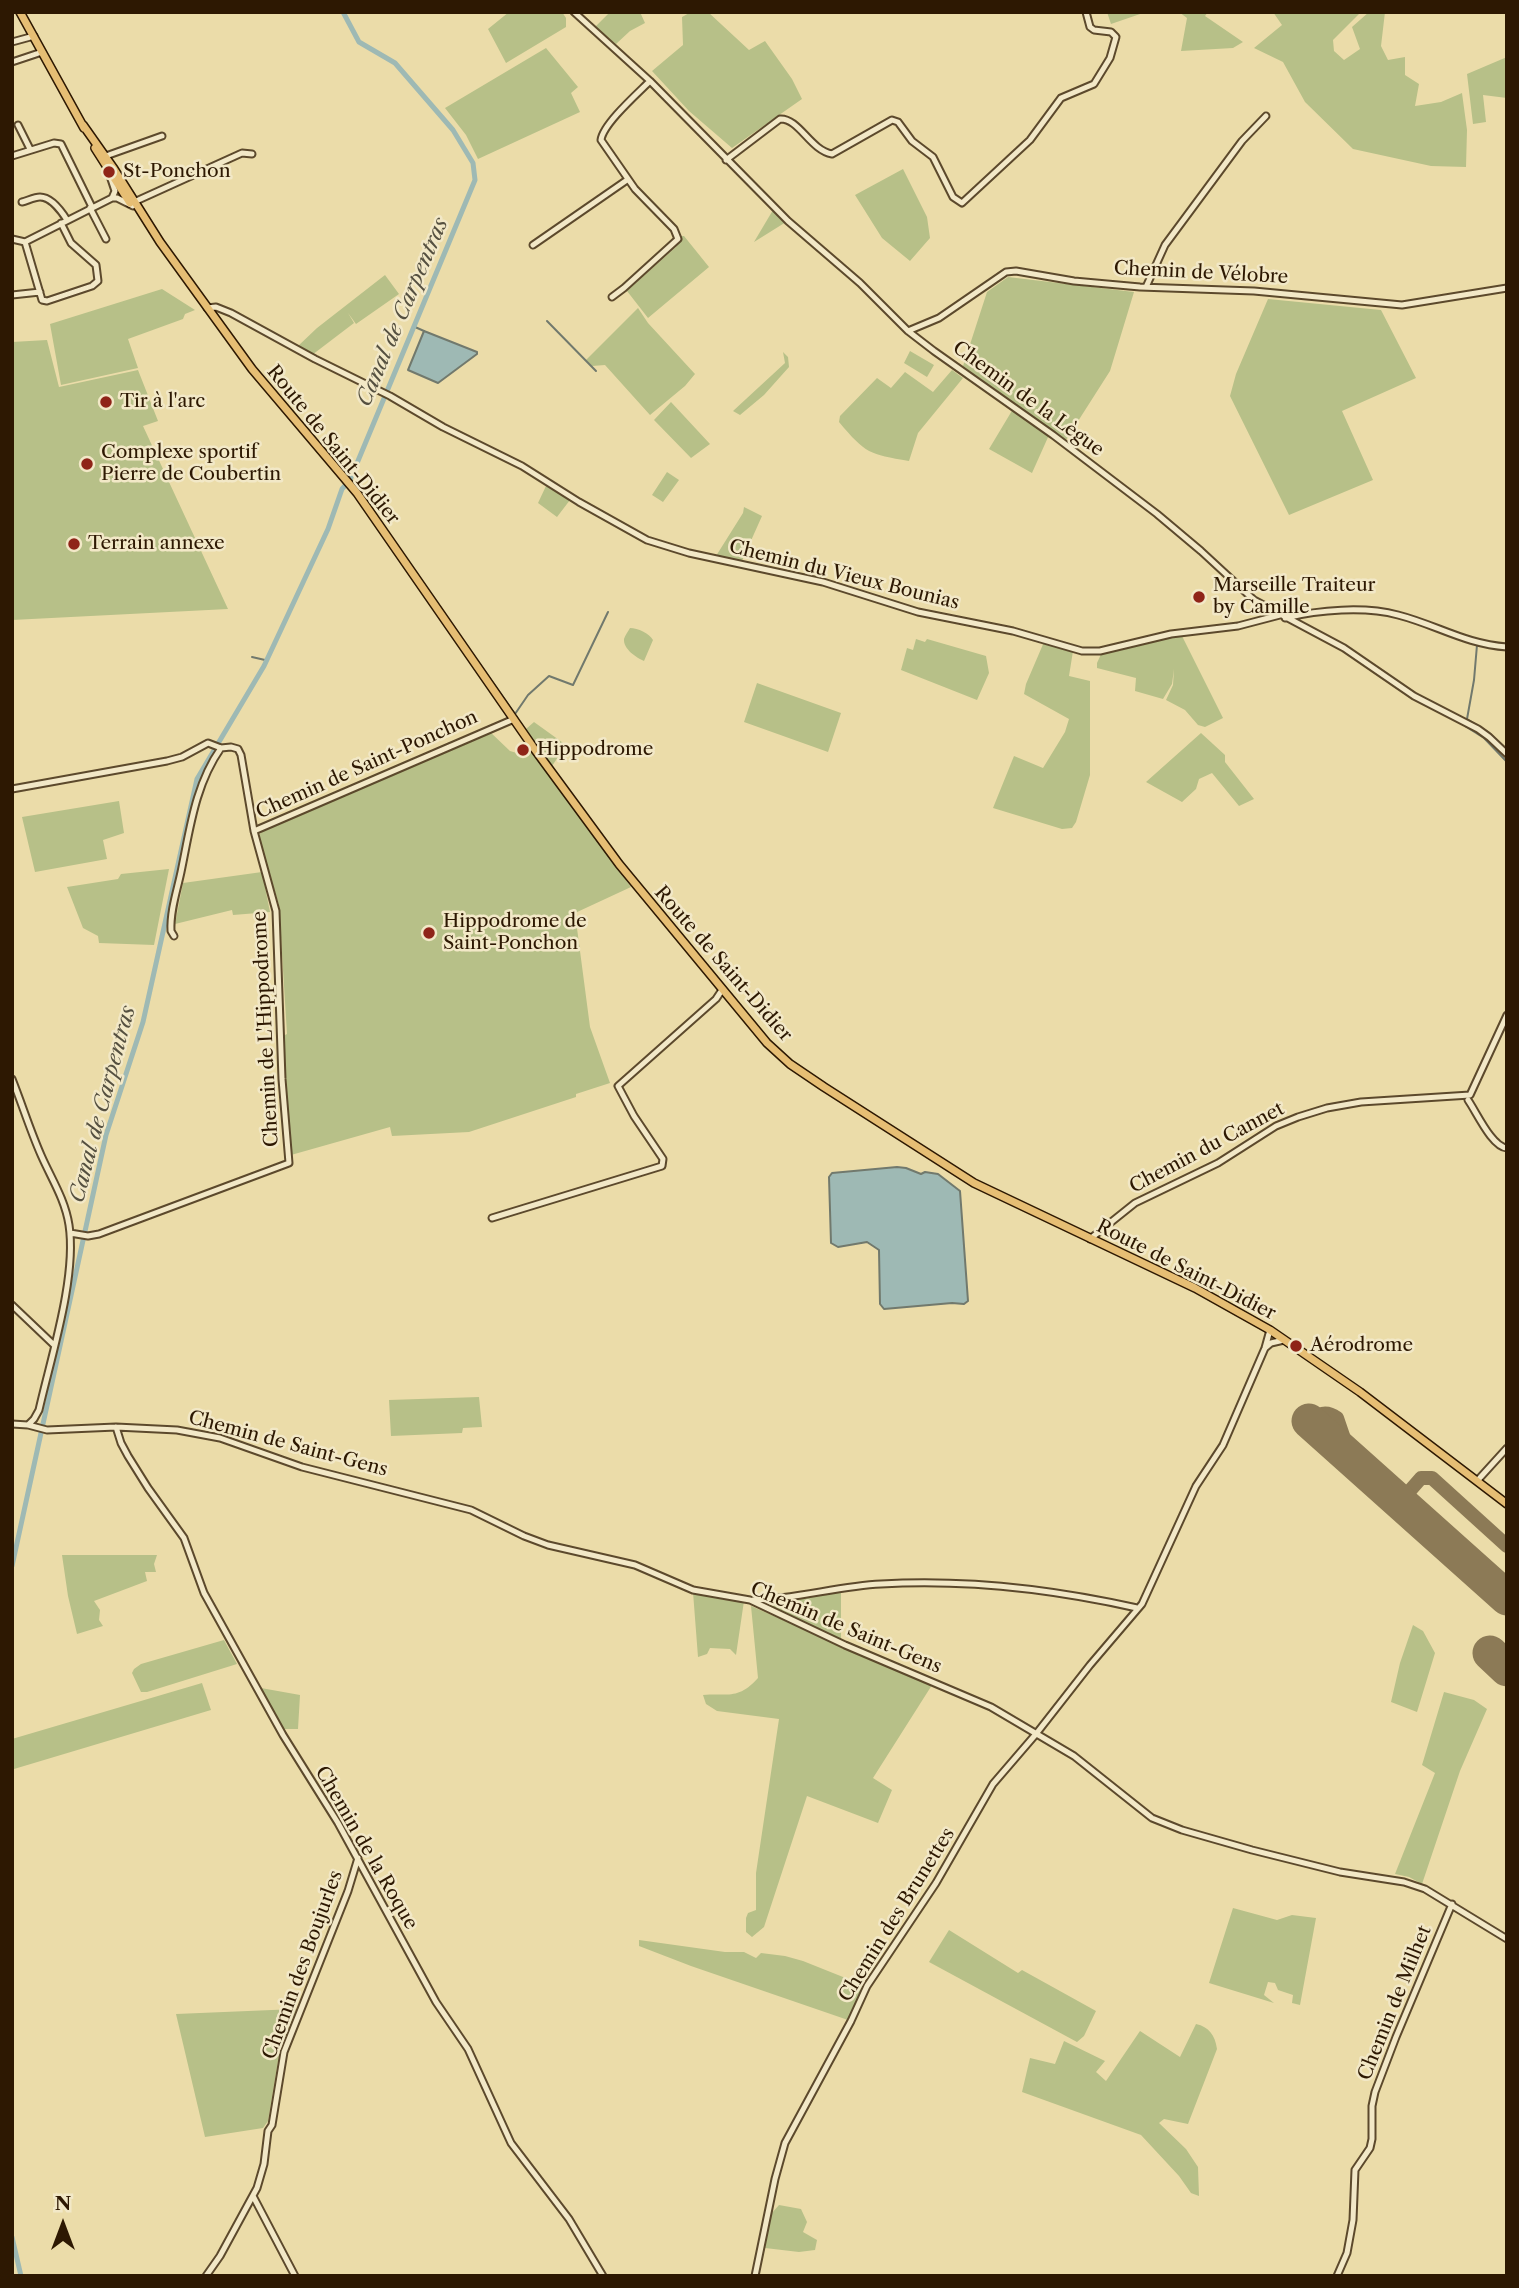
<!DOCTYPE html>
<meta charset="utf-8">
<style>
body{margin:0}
#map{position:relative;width:1519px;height:2288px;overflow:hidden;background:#ebdca9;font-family:"Libre Caslon Text",serif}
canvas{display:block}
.frame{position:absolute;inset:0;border:14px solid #2d1802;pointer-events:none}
.north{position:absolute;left:28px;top:2190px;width:70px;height:70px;-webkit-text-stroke:5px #f2e8c7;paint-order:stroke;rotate:0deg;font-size:19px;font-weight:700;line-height:28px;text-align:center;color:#2d1802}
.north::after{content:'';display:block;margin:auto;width:24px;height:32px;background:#2d1802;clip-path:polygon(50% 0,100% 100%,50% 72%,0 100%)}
</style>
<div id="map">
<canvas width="1519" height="2288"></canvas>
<div class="frame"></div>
<div class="north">N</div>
</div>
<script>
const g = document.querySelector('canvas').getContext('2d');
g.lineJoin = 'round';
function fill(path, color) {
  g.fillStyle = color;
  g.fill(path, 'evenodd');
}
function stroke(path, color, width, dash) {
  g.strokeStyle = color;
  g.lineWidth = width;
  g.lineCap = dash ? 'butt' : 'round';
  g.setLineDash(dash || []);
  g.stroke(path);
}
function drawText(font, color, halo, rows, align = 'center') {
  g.font = font + ' "Libre Caslon Text",serif';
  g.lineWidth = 5;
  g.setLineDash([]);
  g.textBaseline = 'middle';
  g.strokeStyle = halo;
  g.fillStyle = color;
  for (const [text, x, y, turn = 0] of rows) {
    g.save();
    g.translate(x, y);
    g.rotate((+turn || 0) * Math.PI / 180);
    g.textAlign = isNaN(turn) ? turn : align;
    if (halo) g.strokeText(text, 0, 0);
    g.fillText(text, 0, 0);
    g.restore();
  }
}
fill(new Path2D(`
 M509 12H562L566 18V27L506 63 488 29Z
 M610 12H640L645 23 630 31 616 44 595 27Z
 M691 12H708L749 50 765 41 792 79 802 99 732 148 689 111 652 71 683 45 682 17Z
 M1107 12H1146L1111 24Z
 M1179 12H1208L1205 16 1243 42 1233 48 1181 51 1187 18Z
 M1273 12H1361L1333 40 1334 51 1344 60 1360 49 1352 27 1369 12H1385L1381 46 1388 60 1405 57V75L1419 84 1415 106 1441 102 1462 93 1467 130 1466 167 1431 166 1353 149 1305 102 1283 62 1254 48 1282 25Z
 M546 48 578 87 571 93 580 112 478 159 466 135 445 108Z
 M1507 57V98L1483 95 1486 122 1473 124 1467 74Z
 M903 169 927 217 930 238 910 261 882 238 855 195Z
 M773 210 786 222 754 242Z
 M681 236H684L709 267 648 318 627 291 676 247Z
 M385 275 399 294 356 324 348 313 354 323 312 355 297 347 317 328Z
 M1008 277 1134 292 1110 371 1066 440 963 366 987 292Z
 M162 289 195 310 185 314 183 319 128 339 138 368 61 385 50 324Z
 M1268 299 1381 310 1416 378 1342 411 1373 480 1289 515 1230 396 1236 374Z
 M638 308 648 323 695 374 685 386 650 415 605 365 592 366 586 360Z
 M47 340 59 387 138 370 158 421 143 426 228 609 12 620V342Z
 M910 351 934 365 927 377 904 363Z
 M783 352 788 357 789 367 764 395 740 415 733 411 785 363Z
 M952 370 963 378 918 433 909 461C869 454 866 454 839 422L840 416 877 378 891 388 905 372 933 392Z
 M671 402 710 444 691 458 654 420Z
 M1013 409 1049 435 1032 473 989 449Z
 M667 472 679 480 663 502 652 495Z
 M546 486 570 500 557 517 538 503Z
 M744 507 762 516 741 563 716 556 743 513Z
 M630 628C638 628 649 633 653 640L644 661C637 658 623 649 624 639 625 635 628 632 630 628Z
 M1175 636H1182L1223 718 1205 727 1198 725 1185 710 1166 700 1173 685 1174 669 1172 684 1163 699 1135 691 1136 678 1097 668V663L1102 652Z
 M916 639 925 642 927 639 986 656 989 673 977 700 901 670 907 648 913 650Z
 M1044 642 1073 651 1069 676 1090 681V775L1076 822 1072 828 1062 829 993 808 1014 756 1043 768 1065 732 1069 719 1024 694 1026 684Z
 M757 683 841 713 828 752 744 722Z
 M534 722 566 745 552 766 526 729Z
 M488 730 510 751 527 756 532 752 631 887 575 913 590 1027 610 1083 576 1094V1097L469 1132 392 1136 390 1127 291 1155 286 1109 283 1036 287 1034 279 905 258 836 263 831Z
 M1201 733 1225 755V762L1254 799 1239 806 1212 773 1199 779 1196 789 1182 802 1146 782Z
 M119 801 124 833 103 840 107 859 35 872 22 817Z
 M169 869 154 945 99 943 98 936 83 928 67 887 118 879 121 874Z
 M262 872 270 912 233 915 232 910 175 924 183 883Z
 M479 1397 482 1427 463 1428 462 1433 391 1436 389 1400Z
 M62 1555H157L154 1564 156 1572H145L147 1581 94 1601 100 1610 99 1620 103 1626 77 1634 68 1596Z
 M693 1592 744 1601 736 1655 730 1649 710 1648 707 1654 698 1657Z
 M841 1592V1639L770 1605 775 1602Z
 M751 1606 932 1685 873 1778 892 1790 878 1823 807 1796 764 1927 752 1937 746 1932V1918L748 1913 756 1910V1873L779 1719 717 1711 706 1704 703 1695C729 1693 738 1700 758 1678Z
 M1413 1625 1423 1631 1435 1653 1417 1712 1391 1702 1400 1663Z
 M224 1640 237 1664 147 1692H141L132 1673 134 1669 141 1664Z
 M202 1683 211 1710 14 1769 12 1739Z
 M261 1688 300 1695 298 1729H284L280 1725Z
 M1444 1692 1474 1700 1487 1709 1460 1771 1422 1884 1409 1877 1395 1874 1435 1773 1422 1765Z
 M1233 1908 1277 1920 1292 1915 1316 1918 1300 2005 1292 2003 1293 1995 1278 1990 1275 1983 1268 1982 1264 1995 1274 2003 1209 1983Z
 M949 1930 1018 1973 1022 1970 1096 2011 1084 2036 1077 2042 929 1962Z
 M639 1940 725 1952H744L756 1958 761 1953 785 1956 803 1961 863 1985 848 2020 691 1966 639 1946Z
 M296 2009 280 2049 268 2121 263 2128 205 2137 176 2014Z
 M1196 2024C1209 2027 1215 2035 1217 2049L1188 2124 1164 2119 1159 2123 1186 2149 1198 2167 1199 2196 1191 2193 1179 2176 1141 2135 1022 2092 1030 2058 1055 2064 1064 2041 1105 2061 1096 2072 1106 2081 1140 2031 1180 2057Z
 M779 2205 801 2209 807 2222 803 2232 817 2240 815 2250 799 2252 765 2248 771 2214Z`), '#b7c088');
const water = new Path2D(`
 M424 331 477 352V354L438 383 408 370Z
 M897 1167 906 1168 921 1174 925 1172 938 1174 960 1191 968 1301 964 1304 952 1303 884 1309 880 1304 879 1250 867 1242 838 1247 831 1243 829 1177 832 1173Z`);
fill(water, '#9eb9b4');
stroke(water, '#71796d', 2);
stroke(new Path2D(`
 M547 321 596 371
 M415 327 424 331
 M1477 645 1474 680 1467 719 1488 732 1507 750
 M472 653 515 714 528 695 549 676 573 685 608 612
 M252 657 265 660
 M1465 726 1484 738 1507 762`), '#71796d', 2);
stroke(new Path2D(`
 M12 1566 106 1135 143 1022 197 779 264 666 328 529 342 489 350 480 475 180 473 163 453 130 395 63 359 42 343 12
 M12 2237 21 2276`), '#9eb9b4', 5);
stroke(new Path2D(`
 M1313 1424C1316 1412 1327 1411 1337 1418L1351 1459
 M1400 1502 1421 1478H1432L1507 1546`), '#8c7a56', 14);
stroke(new Path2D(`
 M1309 1421 1507 1598
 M1490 1653 1507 1669`), '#8c7a56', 35);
const minor = new Path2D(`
 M574 12 650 81 788 221 860 283 908 331 934 351 1053 435 1157 514 1201 551 1254 600 1344 648 1414 696 1478 729 1489 737 1507 754
 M12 42 34 36
 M12 62 42 52
 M18 125 30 149
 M12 156 54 143 61 144 92 207
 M103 157 162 136
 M726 160 780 119C799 118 810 150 832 154L892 120 898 122 912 141 933 157 953 197 962 203 1030 140 1061 98 1094 84 1110 58 1116 37 1111 32 1094 30 1090 27 1086 12
 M112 198H117L133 206
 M22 202C27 201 34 197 40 197 51 197 62 212 67 220
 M134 202 242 153 252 154
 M90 208 106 239
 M12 239 25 242 112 198 115 191 110 176
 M25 242 42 300 47 301 92 286 98 281 96 265 71 243 61 223
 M533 245 627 180
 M1146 287 1165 245 1242 141 1266 116
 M12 295 40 292
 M612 297 624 288 678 239 674 229 635 189 601 140C603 124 637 94 650 81
 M207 308 216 307 231 313 315 359 390 396 443 427 522 466 579 502 647 540 689 553 823 582 918 612 1013 631 1082 651H1100L1171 634 1238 626 1280 615
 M908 331 939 318 1006 272 1016 271 1074 281 1140 287 1254 291 1402 305 1507 288
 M1285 618C1319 610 1364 606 1398 615 1437 625 1465 644 1507 647
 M12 789 167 761 182 757 208 743 221 748 231 747 238 749 241 755 254 831 276 911 282 1079 289 1163 99 1234 88 1236 70 1233
 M254 831 514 719
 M174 936 171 931C170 911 177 891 181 872 190 829 195 785 221 748
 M12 1079C22 1104 30 1130 41 1155 51 1178 65 1199 69 1225 77 1277 51 1357 39 1410L34 1419 28 1425
 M1468 1100C1477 1113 1492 1147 1507 1148
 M492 1218 662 1166 663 1159 634 1116 618 1086 716 999 722 990
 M1090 1239 1135 1203 1218 1163 1276 1126 1298 1117 1327 1108 1361 1102 1470 1095 1507 1015
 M12 1305 54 1345
 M1265 1348 1271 1343 1284 1340
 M12 1424 28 1425 47 1430 116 1427 177 1430 220 1438 302 1467 471 1510 524 1536 548 1545 635 1565 693 1590 750 1600 845 1645 991 1707 1074 1756 1152 1818 1182 1830 1252 1850 1340 1872 1404 1882 1425 1889 1507 1939
 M116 1427 121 1443 128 1456 148 1488 184 1538 204 1593 283 1735 338 1823 436 2002 468 2049 511 2143 569 2219 603 2276
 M1477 1481 1507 1448
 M753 1600C797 1599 838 1586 881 1584 968 1579 1052 1589 1137 1608
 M253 2196 295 2276
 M206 2276 220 2256 257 2188 264 2164 268 2131 272 2125 284 2052 348 1891 358 1858
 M755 2276 775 2179 785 2143 851 2021 867 1986 936 1883 993 1784 1036 1734 1090 1665 1142 1604 1196 1486 1223 1445 1265 1348 1270 1330
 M1337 2276 1347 2253 1353 2220 1355 2170 1370 2148 1372 2139V2106L1375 2092 1396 2037 1452 1904`);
const major = new Path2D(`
 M20 12 84 128
 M83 125 114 169 160 242 252 369 357 493 533 747 619 864 767 1043 790 1064 824 1087 974 1183 1195 1288 1270 1330 1360 1392 1507 1504
 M95 148 130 203`);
stroke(minor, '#5c492c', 9);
stroke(major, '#2d1802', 10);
stroke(minor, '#f2e8c7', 5);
stroke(major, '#e6be74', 7);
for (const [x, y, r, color] of [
 [109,172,7,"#8f2418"],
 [106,402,7,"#8f2418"],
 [87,464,7,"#8f2418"],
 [74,544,7,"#8f2418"],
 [1199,597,7,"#8f2418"],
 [523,750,7,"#8f2418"],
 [429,933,7,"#8f2418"],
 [1296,1346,7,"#8f2418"]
]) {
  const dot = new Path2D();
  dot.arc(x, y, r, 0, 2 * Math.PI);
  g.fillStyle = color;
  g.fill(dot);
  stroke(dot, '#f2e8c7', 2.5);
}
drawText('19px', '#2d1802', '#f2e8c7', [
 ["St-Ponchon",123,172],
 ["Tir à l'arc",120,402],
 ["Complexe sportif",101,453],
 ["Pierre de Coubertin",101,475],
 ["Terrain annexe",88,544],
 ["Marseille Traiteur",1213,586],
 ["by Camille",1213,608],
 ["Hippodrome",537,750],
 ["Hippodrome de",443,922],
 ["Saint-Ponchon",443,944],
 ["Aérodrome",1310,1346]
], 'left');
drawText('19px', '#2d1802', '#f2e8c7', [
 ["Chemin de Vélobre",1201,273,3],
 ["Chemin de la Lègue",1028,399,36],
 ["Route de Saint-Didier",333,445,51],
 ["Chemin du Vieux Bounias",844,575,14],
 ["Chemin de Saint-Ponchon",367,765,-24],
 ["Route de Saint-Didier",723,964,49],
 ["Chemin de L'Hippodrome",266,1029,-93],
 ["Chemin du Cannet",1207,1148,-28],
 ["Route de Saint-Didier",1186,1270,27],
 ["Chemin de Saint-Gens",288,1444,15],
 ["Chemin de Saint-Gens",846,1628,23],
 ["Chemin de la Roque",366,1848,60],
 ["Chemin des Brunettes",897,1915,-58],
 ["Chemin des Boujurles",303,1965,-70],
 ["Chemin de Milhet",1395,2003,-68]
]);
drawText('italic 21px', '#555040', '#f2e8c7', [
 ["Canal de Carpentras",403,312,-67],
 ["Canal de Carpentras",103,1104,-75]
]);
</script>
